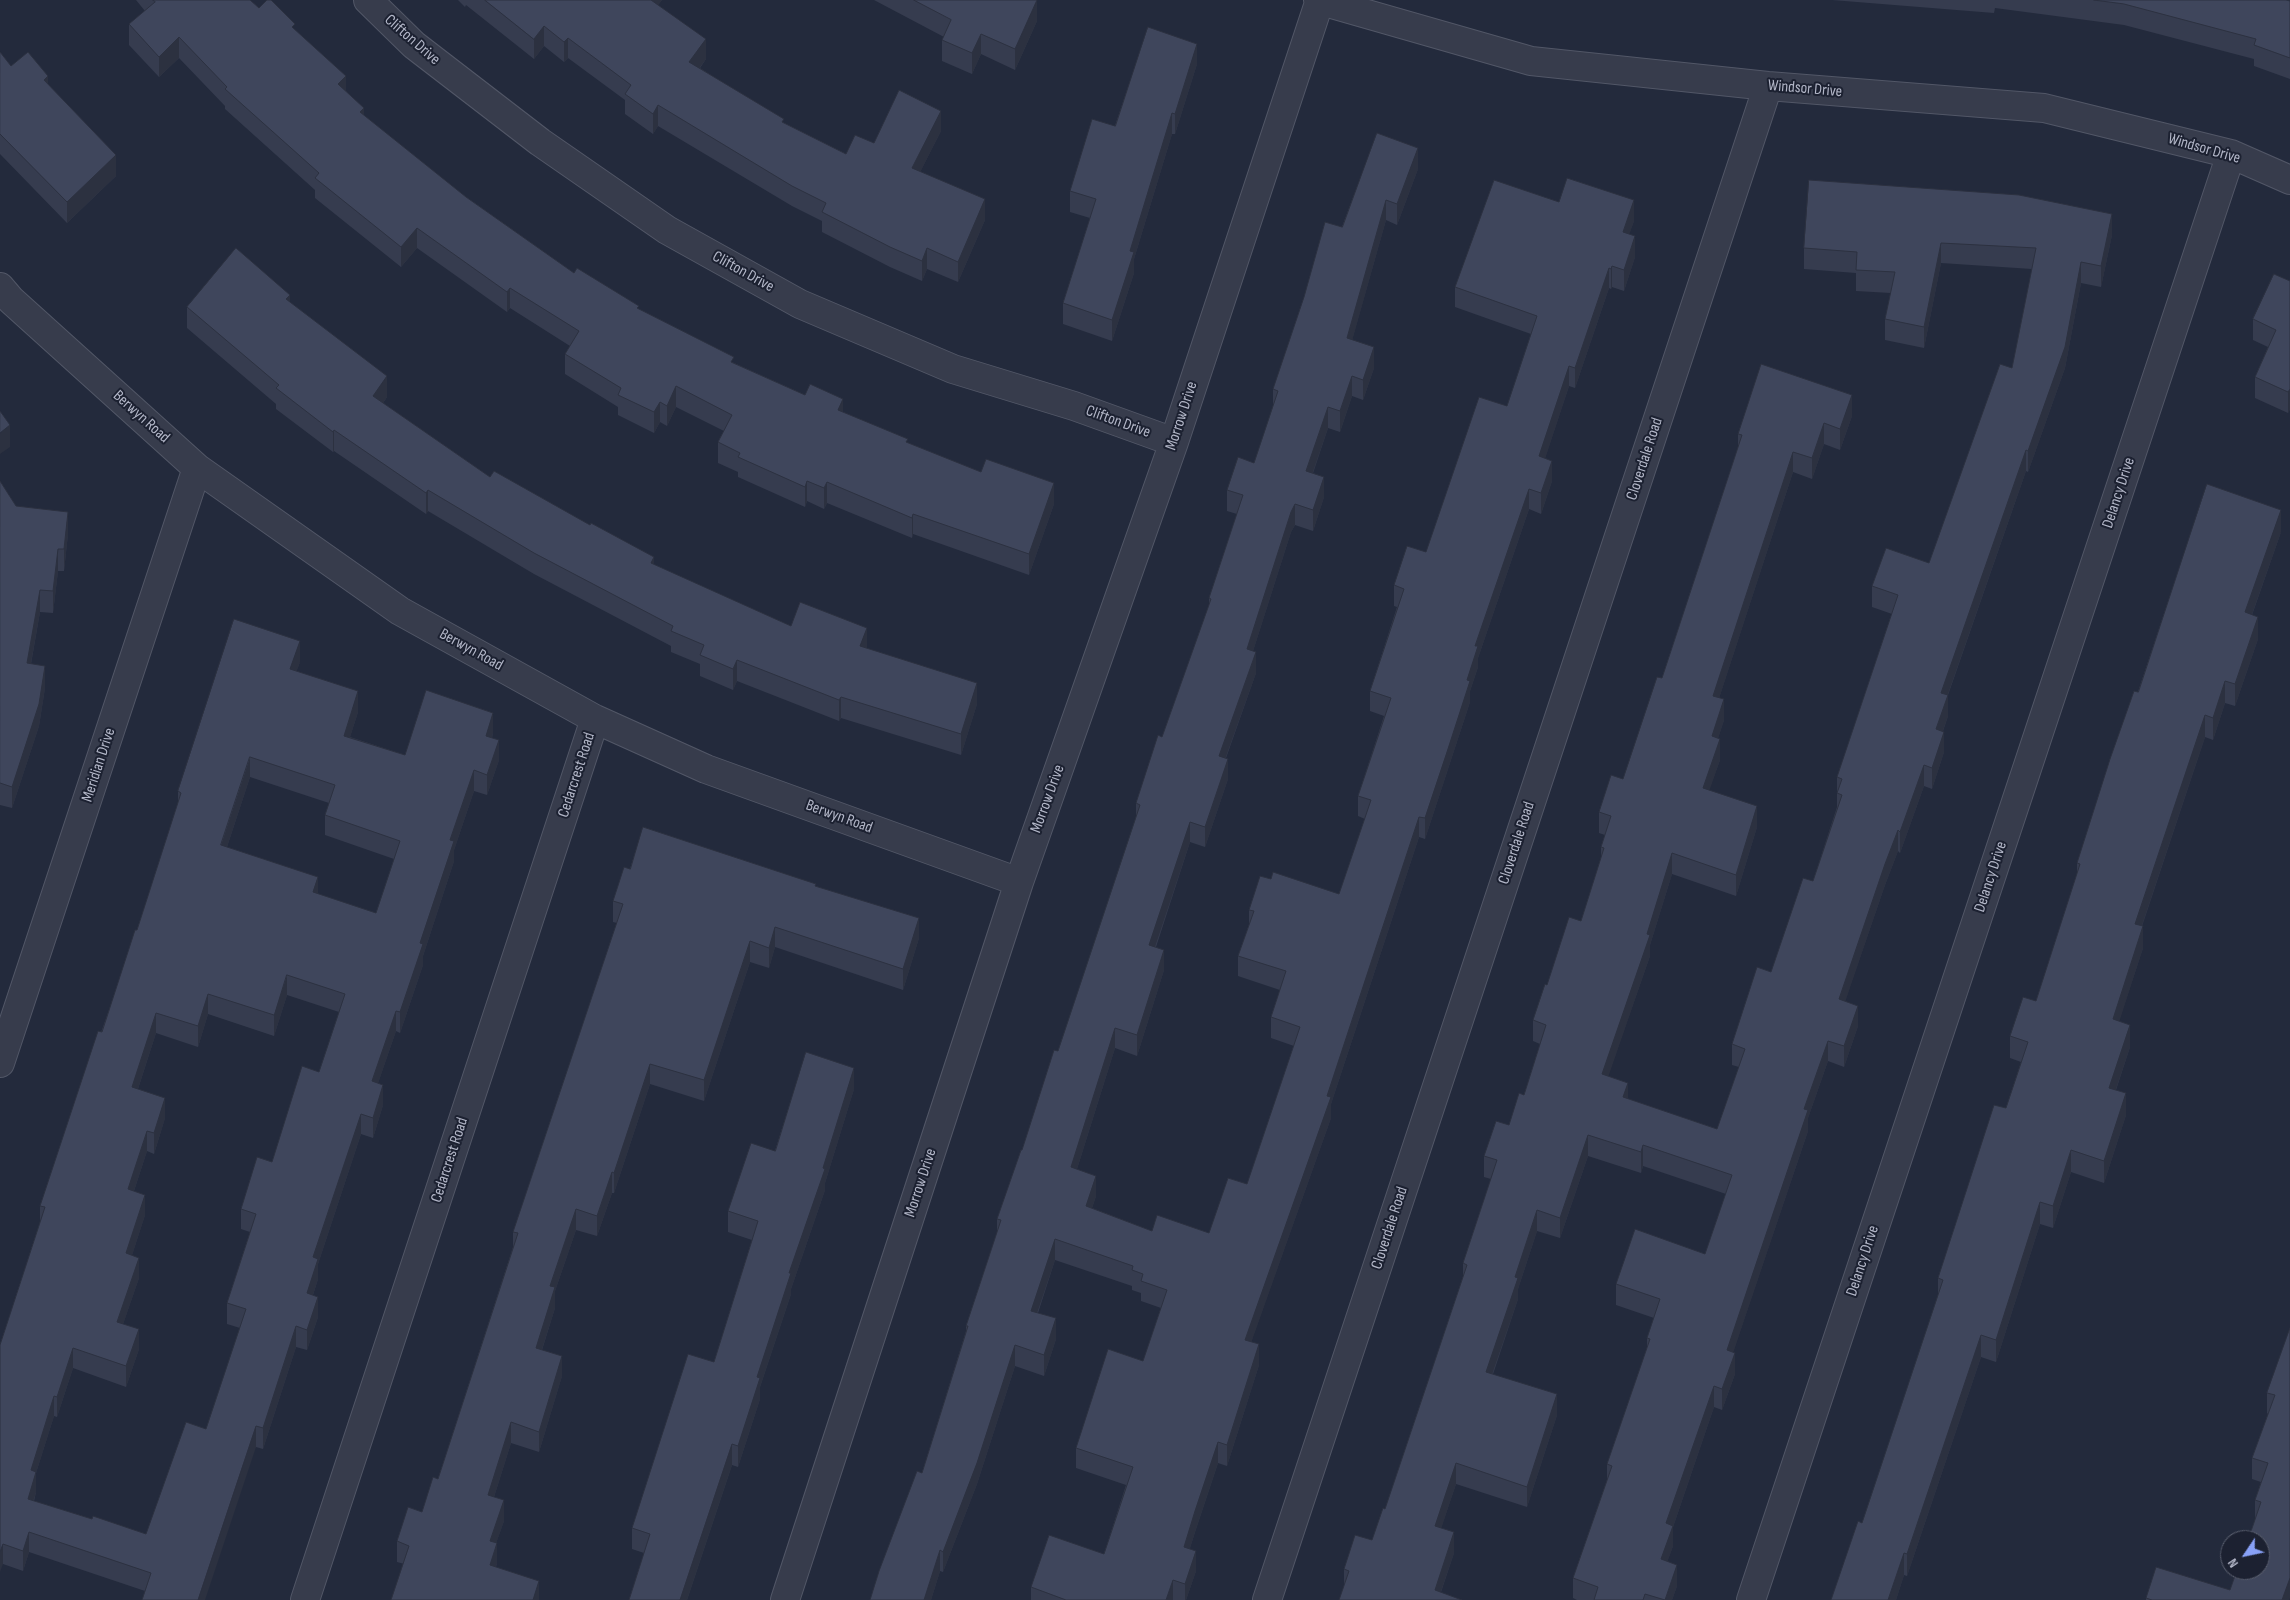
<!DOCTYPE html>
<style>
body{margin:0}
#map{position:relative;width:2290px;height:1600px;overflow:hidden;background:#232a3c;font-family:"Sofia Sans Condensed",sans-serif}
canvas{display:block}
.north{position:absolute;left:2220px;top:1530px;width:50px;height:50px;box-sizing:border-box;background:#1c2131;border:1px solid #585d6d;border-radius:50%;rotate:236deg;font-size:14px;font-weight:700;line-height:20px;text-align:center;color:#b3b7c8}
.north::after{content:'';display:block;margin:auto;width:18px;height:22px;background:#88a1f7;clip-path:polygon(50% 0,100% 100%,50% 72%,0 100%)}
</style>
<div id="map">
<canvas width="2290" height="1600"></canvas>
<div class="north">N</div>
</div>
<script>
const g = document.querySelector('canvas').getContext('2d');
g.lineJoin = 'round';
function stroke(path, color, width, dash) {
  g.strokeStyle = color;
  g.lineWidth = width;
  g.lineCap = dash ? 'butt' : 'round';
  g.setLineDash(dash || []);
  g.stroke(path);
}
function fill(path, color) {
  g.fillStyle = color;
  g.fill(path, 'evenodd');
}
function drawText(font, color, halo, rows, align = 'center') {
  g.font = font + ' "Sofia Sans Condensed",sans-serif';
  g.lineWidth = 4;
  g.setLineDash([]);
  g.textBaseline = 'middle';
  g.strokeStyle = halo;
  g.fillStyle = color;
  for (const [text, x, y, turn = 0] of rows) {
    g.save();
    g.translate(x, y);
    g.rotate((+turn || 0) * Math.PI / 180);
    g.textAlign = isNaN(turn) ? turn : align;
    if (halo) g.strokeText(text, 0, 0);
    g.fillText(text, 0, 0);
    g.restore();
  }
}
const minor = new Path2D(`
 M368 0 414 45 540 142 667 230 800 304 953 369 1074 406 1174 442
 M1318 0 1531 61 1768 86 2044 108 2231 154 2290 180
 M0 287 11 300 197 468 400 611 595 719 706 769 1019 882
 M0 1063 197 468
 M305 1600 595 719
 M785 1600 1019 882 1174 442 1320 0
 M1267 1600 1768 86
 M1751 1600 2231 154`);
stroke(minor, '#525767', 30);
stroke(minor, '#373c4c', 28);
fill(new Path2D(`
 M136 0H250L259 8 295 30 346 91 364 116 466 197 574 273 734 363 843 412 908 443 1054 504 1029 575 913 534 912 538 827 503 824 509 807 501 805 507 738 477V472L718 463V442L724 431 676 407 667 426 660 422 654 433 618 415V407L565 374V354L570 346 510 308 507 312 417 248 401 267 315 198V190L225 109V106L179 58 159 77 129 45V24L145 11Z
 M458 0H662L658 5 706 59 700 68 784 123 846 154 874 143 941 131 920 172 985 220 958 282 927 269 922 281 890 267 822 232V221L792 206 658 126 653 134 625 114V100L568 58 564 62 544 46 534 59 466 5 465 7Z
 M874 0H1037V21L1015 70 981 54 972 74 942 61V40L944 37Z
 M1832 0H2286L2290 1V79L2254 66V59L2124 25 1995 8 1994 13Z
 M0 52 11 66 48 84 116 176 67 223 0 154Z
 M1197 64 1175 134H1172L1134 259V273L1112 341 1063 324V303L1090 218 1070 212V191L1115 126Z
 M1418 169 1397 225 1386 220 1352 340 1374 368 1363 400 1352 396 1340 432 1328 428 1313 473 1324 497 1313 531 1295 525 1291 532 1253 651 1256 673 1226 758 1228 779 1205 847 1190 842 1156 947 1164 970 1137 1056 1115 1048 1077 1169 1096 1196 1092 1208 1152 1231 1209 1233 1247 1184 1294 1046 1271 1038V1017L1280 990 1238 976V956L1249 925V910L1271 879 1339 894 1365 819 1358 816V796L1384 716 1370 711V691L1397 607 1394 606V585L1426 552 1507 406 1531 334 1455 307V287L1559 202 1634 221 1629 234 1635 257 1624 291 1612 287 1611 289 1609 288 1575 388 1569 386 1545 458 1552 481 1541 514 1529 509 1478 658V667L1470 691V702L1447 772 1425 839 1419 837 1331 1104V1118L1251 1342 1259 1365 1227 1466 1218 1463 1195 1532 1190 1548 1196 1571 1186 1600H1031V1587L1104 1554 1126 1485 1076 1468V1448L1143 1361 1161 1308 1141 1301V1293L1132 1290V1286L1055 1260 1038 1313 1056 1339 1044 1376 1015 1366 977 1484 943 1572 940 1571 931 1600H870L922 1473 966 1331V1326L997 1233V1219L1058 1051 1136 819V803L1162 737 1209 606V598L1237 514 1227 511V490L1254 463 1273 407V389L1342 227Z
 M2112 235 2101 287 2081 283 2065 368 2028 472 2026 471 1948 695V716L1943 731 1944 752 1932 789 1924 786 1900 853 1898 851 1885 885 1845 1001 1858 1026 1844 1067 1828 1061 1808 1118V1131L1733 1352 1735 1374 1722 1410 1714 1407 1673 1527V1546L1667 1562 1677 1586 1672 1600H1577L1573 1598V1578L1607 1480V1464L1647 1349V1338L1654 1318 1616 1305V1284L1705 1254 1726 1194 1643 1166 1641 1173 1588 1156 1560 1238 1537 1231 1518 1289V1299L1493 1374 1557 1415 1527 1507 1456 1484 1441 1528 1454 1553 1441 1592 1344 1585V1569L1372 1540 1385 1509 1463 1277V1263L1491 1179 1484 1177V1156L1509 1125 1524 1095 1540 1044 1533 1041V1020L1547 985 1581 921 1601 859V847L1605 835 1599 833V812L1623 779 1662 678 1738 448V434L1852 416 1840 450 1824 444 1812 479 1793 472 1719 698 1724 720 1718 738 1720 760 1709 790 1757 827 1736 896 1672 874 1650 945V956L1608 1076 1628 1099 1717 1129 1739 1067 1732 1065V1044L1771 972 1813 881 1837 807V777L1892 614 1872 607V586L1929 563 2012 368 2032 269 1941 263 1924 348 1885 340V319L1891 293 1856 291V273L1804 269V248Z
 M2290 281V409L2288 413 2255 398V377L2268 347 2253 340V319Z
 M290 303 387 397 383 403 490 477 654 565 791 626 867 648 977 704 961 755 841 718 839 721 737 681 733 690 700 676V664L671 652V646L534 574 428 511 426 514 334 451 333 452 276 409V404L187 328V307Z
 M0 481 16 506 68 534 64 571H58L53 613 40 612 31 664 45 688 39 726 12 808 0 805Z
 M2281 532 2252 615 2258 639 2235 706 2225 703 2213 740 2205 737 2142 926 2143 948 2119 1021 2130 1047 2116 1090 2126 1115 2104 1183 2071 1172 2053 1228 2040 1224 1996 1362 1981 1357 1907 1576 1904 1575 1896 1600H1831L1862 1523 1938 1296V1278L2006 1108 2021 1062 2010 1058V1036L2036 1001 2077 875V863L2138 692Z
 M300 662 296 672 358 712 350 737 405 755 493 733 492 738 499 760 487 795 474 791 454 850V861L423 956V965L400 1033 396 1031 378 1083 383 1105 373 1138 361 1134 318 1264V1279L313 1295 318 1317 307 1350 296 1347 263 1449 256 1447 145 1591 29 1552 23 1571 3 1564 0 1345 40 1222V1206L137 930 178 805V791ZM250 777 329 803 325 815V835L394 859 376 913 318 894 227 847ZM287 995 339 1012 319 1072 272 1162 241 1209V1229L250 1232 227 1303V1324L240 1328 206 1429 146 1534 92 1519 34 1501 36 1492V1473L54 1416 57 1417 73 1368 126 1387 139 1349 123 1324 139 1278 132 1255 145 1215 134 1191 147 1151 154 1154 165 1118 138 1089 156 1033 198 1047 208 1014 274 1036Z
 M630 869 816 886 919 938 903 990 775 947 769 968 750 962 704 1101 650 1084 614 1193H612L597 1236 576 1230 555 1291V1308L542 1350 562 1376 539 1452 511 1443 494 1497 504 1521 496 1543 497 1563 496 1567 539 1600 397 1562V1541L422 1512 438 1479 513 1247V1232L617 923 613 922V901Z
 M854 1089 825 1183V1190L791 1289V1294L760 1387V1399L738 1467 732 1465 687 1600H629L644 1553 632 1549V1528L714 1362 752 1240 728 1232V1211L775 1151Z
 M2290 1328 2289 1600H2146V1598L2230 1590 2255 1520V1500L2261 1482 2252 1479V1458L2268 1414 2267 1413V1393Z`), '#363c4f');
fill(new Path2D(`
 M648 0H662L648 19Z
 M1037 0V21L1015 70V49Z
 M544 26V46L534 59V39Z
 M981 34V54L972 74V53Z
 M179 37V58L159 77V57Z
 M568 38V58L564 62V42Z
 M706 39V59L689 82V62Z
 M1197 44V64L1175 134V114Z
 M48 76V97L44 80Z
 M346 76V96L338 84Z
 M658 105V126L653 134V114Z
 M364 108V128L360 112Z
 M941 111V131L912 188V168Z
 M1172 113V134L1134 259V273L1112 341V320L1130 251Z
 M1418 148V169L1397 225V204Z
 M116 155V176L67 223V202Z
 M985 199V220L958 282V262Z
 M1386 200V220L1347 359V338Z
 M1634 200V221L1623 253V232Z
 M2112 214V235L2101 287V266Z
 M417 228V248L401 267V247Z
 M1635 236V257L1624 291V270Z
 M1941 243V263L1924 348V327Z
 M927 248V269L922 281V261Z
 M2081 262V283L2065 368 2028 472V451Z
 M1612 266V287L1611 289V269Z
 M1609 268V288L1575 388V368Z
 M510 288V308L507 312V292Z
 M290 295V316L286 299Z
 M1374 347V368L1363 400V380Z
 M1569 366V386L1539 477V456Z
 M387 376V397L373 417V396Z
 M1352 376V396L1340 432V411Z
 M676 386V407L667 426V406Z
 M2290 389V409L2288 413V392Z
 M1852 395V416L1840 450V429Z
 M843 399V419L838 410Z
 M660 402V422L654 433V412Z
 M1328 407V428L1306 492V471Z
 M1824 423V444L1812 479V458Z
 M10 425V447L0 454V433Z
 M334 430V451L333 452V432Z
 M2026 450V471L1941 714V693Z
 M1793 452V472L1713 717V696Z
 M1552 461V481L1541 514V493Z
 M1324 477V497L1313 531V510Z
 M807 481V501L805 507V487Z
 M827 482V503L824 509V488Z
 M1054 483V504L1029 575V554Z
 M1529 489V509L1478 658V667L1470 691V702L1425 839V818L1475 646Z
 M428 490V511L426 514V493Z
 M1295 504V525L1291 532 1247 670V649L1291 512Z
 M2281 510V532L2245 634V612Z
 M68 512V534L64 571V549Z
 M913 514V534L912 538V518Z
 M58 549V571L53 613V591Z
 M654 557V578L651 563Z
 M40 590V612L27 685V663Z
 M2258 617V639L2235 706V684Z
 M867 628V649L860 646Z
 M300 641V662L290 690V669Z
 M1256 652V673L1219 776V756Z
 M737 660V681L733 690V669Z
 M45 666V688L39 726 12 808V787Z
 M2225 681V703L2213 740V718Z
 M977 683V704L961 755V734Z
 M358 691V712L344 756V736Z
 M1948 695V716L1936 750V729Z
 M841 697V718L839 721V700Z
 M1724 699V720L1712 757V736Z
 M493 713V733L486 756V736Z
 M2205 715V737L2135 946V924Z
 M1944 732V752L1932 789V768Z
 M1720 739V760L1703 809V788Z
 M499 740V760L487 795V775Z
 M250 757V777L221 865V845Z
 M1228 759V779L1205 847V827Z
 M1924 765V786L1900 853V832Z
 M474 770V791L454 850V861L423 956V965L400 1033V1012L450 840Z
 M1757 806V827L1736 896V875Z
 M1419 817V837L1331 1104V1118L1245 1360V1340L1327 1096Z
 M1190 822V842L1149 965V945Z
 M1898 830V851L1885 885 1839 1020V999L1885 864Z
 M1672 853V874L1650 945V956L1602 1095V1074Z
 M318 877V897L313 892Z
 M919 918V938L903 990V969Z
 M2143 926V948L2113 1041V1019Z
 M775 927V947L769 968V948Z
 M750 941V962L704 1101V1080Z
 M1164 950V970L1137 1056V1035Z
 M287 975V995L274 1036V1015Z
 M208 994V1014L198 1047V1026Z
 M1858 1006V1026L1844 1067V1046Z
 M396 1011V1031L372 1101V1081Z
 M156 1013V1033L132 1107V1087Z
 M2130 1025V1047L2109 1110V1088Z
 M1115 1028V1048L1071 1188V1167Z
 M1828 1041V1061L1808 1118V1131L1727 1371V1350L1804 1109Z
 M650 1064V1084L614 1193V1173Z
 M854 1068V1089L825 1183V1190L791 1289V1294L760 1387V1399L738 1467V1446L757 1377 789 1273 823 1168Z
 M1628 1083V1103L1623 1097Z
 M383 1085V1105L373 1138V1118Z
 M2126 1093V1115L2104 1183V1161Z
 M165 1098V1118L154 1154V1133Z
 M361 1114V1134L318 1264V1279L307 1313V1293L313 1257Z
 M147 1131V1151L128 1209V1189Z
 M1588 1135V1156L1560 1238V1218Z
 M1643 1145V1166L1641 1173V1152Z
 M2071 1150V1172L2053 1228V1206Z
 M612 1172V1193L597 1236V1216Z
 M1096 1176V1196L1086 1226V1206Z
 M145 1195V1215L126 1274V1253Z
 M2040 1202V1224L1996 1362V1340Z
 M576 1209V1230L555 1291V1308L536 1368V1348L550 1286Z
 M1537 1210V1231L1518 1289V1299L1486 1392V1372L1515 1277Z
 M1055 1239V1260L1031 1331V1311Z
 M139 1258V1278L117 1342V1322Z
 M318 1297V1317L307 1350V1330Z
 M1056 1318V1339L1044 1376V1355Z
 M296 1326V1347L263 1449V1428Z
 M139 1329V1349L126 1387V1366Z
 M1981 1335V1357L1907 1576V1554Z
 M1259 1344V1365L1227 1466V1445Z
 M1015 1345V1366L977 1484 943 1572V1552Z
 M73 1348V1368L57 1417V1397Z
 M1735 1353V1374L1722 1410V1389Z
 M562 1356V1376L539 1452V1432Z
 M1714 1386V1407L1673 1527V1546L1661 1580V1559L1666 1523Z
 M1557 1394V1415L1527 1507V1487Z
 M54 1396V1416L36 1473V1492L28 1519V1499L31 1470Z
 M511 1422V1443L488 1516V1495Z
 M256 1426V1447L205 1600H198Z
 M1218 1442V1463L1195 1532 1184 1567V1547L1195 1511Z
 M732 1444V1465L687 1600H680Z
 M1456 1463V1484L1435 1547V1526Z
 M504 1500V1521L490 1561V1541Z
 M29 1532V1552L23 1571V1551Z
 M1454 1532V1553L1438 1600 1435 1590Z
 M497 1543V1563L490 1586V1565Z
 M3 1544V1564L0 1572V1552Z
 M940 1550V1571L931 1600H924Z
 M1196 1551V1571L1186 1600H1185V1584Z
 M1904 1553V1575L1896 1600H1888Z
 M1677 1565V1586L1672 1600H1665Z
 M2290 1578V1598L2289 1600H2282Z
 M1173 1580V1600H1166Z
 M539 1581V1600H533Z`), '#2c3140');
const building = new Path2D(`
 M153 0H250L259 8 267 0H271L295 24 292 27 346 76 338 84 364 108 360 112 466 197 574 273 577 268 639 306 637 308 734 357 731 362 805 395 810 384 843 399 838 410 908 439 906 442 981 472 986 459 1054 483 1029 554 913 514 912 518 827 482 824 488 807 481 805 487 738 457 740 453 718 442 732 415 676 386 667 406 660 402 654 412 618 395 621 388 565 354 579 331 510 288 507 292 417 228 401 247 315 178 319 173 225 89 227 87 179 37 159 57 129 24 155 2Z
 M485 0H651L706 39 689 62 784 119 782 122 846 154 855 135 874 143 899 90 941 111 912 168 985 199 958 262 927 248 922 261 890 247 822 212 826 203 792 186 658 105 653 114 625 94 631 85 568 38 564 42 544 26 534 39Z
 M914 0H1037L1015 49 981 34 972 53 942 40 951 20Z
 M2094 0H2286L2290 1V58L2254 45 2256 39 2124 4Z
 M1148 27 1197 44 1175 114 1172 113 1130 251 1134 252 1112 320 1063 303 1096 199 1070 191 1092 119 1115 126Z
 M0 52 11 66 28 52 48 76 44 80 116 155 67 202 0 134Z
 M1377 133 1418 148 1397 204 1386 200 1347 338 1374 347 1363 380 1352 376 1340 411 1328 407 1306 471 1324 477 1313 510 1295 504 1291 512 1247 649 1256 652 1219 756 1228 759 1205 827 1190 822 1149 945 1164 950 1137 1035 1115 1028 1071 1167 1096 1176 1086 1206 1152 1231 1157 1215 1209 1233 1228 1178 1247 1184 1300 1027 1271 1017 1286 971 1238 956 1254 911 1249 910 1260 876 1271 879 1273 872 1339 894 1371 800 1358 796 1391 698 1370 691 1404 589 1394 585 1407 546 1426 552 1479 397 1507 406 1537 316 1455 287 1494 180 1559 202 1567 178 1634 200 1623 232 1635 236 1624 270 1612 266 1611 269 1609 268 1575 368 1569 366 1539 456 1552 461 1541 493 1529 489 1475 646H1478L1467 680 1470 681 1447 752 1425 818 1419 817 1327 1096 1331 1097 1245 1340 1259 1344 1227 1445 1218 1442 1195 1511 1184 1547 1196 1551 1185 1584 1173 1580 1166 1600H1066L1031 1587 1049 1535 1104 1554 1133 1467 1076 1448 1108 1349 1143 1361 1167 1290 1141 1281 1143 1274 1132 1270 1133 1266 1055 1239 1031 1311 1056 1318 1044 1355 1015 1345 977 1463 943 1552 940 1550 924 1600H870L879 1571 917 1471 922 1473 968 1326H966L1001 1220 997 1219 1021 1150H1022L1054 1050 1058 1051 1140 805 1136 803 1158 735 1162 737 1211 599 1209 598 1243 495 1227 490 1238 457 1254 463 1278 391 1273 389 1304 297 1325 222 1342 227Z
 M1809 180 2019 195 2112 214 2101 266 2081 262 2065 347 2028 451 2026 450 1941 693 1948 695 1936 729 1944 732 1932 768 1924 765 1900 832 1898 830 1885 864 1839 999 1858 1006 1844 1046 1828 1041 1804 1109 1808 1110 1727 1350 1735 1353 1722 1389 1714 1386 1666 1523 1673 1526 1661 1559 1677 1565 1665 1600 1645 1594 1643 1600H1594L1598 1587 1573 1578 1612 1466 1607 1464 1650 1339 1647 1338 1660 1299 1616 1284 1635 1229 1705 1254 1732 1175 1643 1145 1641 1152 1588 1135 1560 1218 1537 1210 1515 1277 1518 1278 1486 1372 1557 1394 1527 1487 1456 1463 1435 1526 1454 1532 1435 1590 1462 1600H1339L1349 1571 1344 1569 1355 1535 1372 1540 1383 1508 1385 1509 1467 1265 1463 1263 1497 1160 1484 1156 1496 1121 1509 1125 1519 1093 1524 1095 1546 1025 1533 1020 1545 984 1547 985 1569 917 1581 921 1604 848 1601 847 1611 816 1599 812 1611 775 1623 779 1657 677 1662 678 1742 435 1738 434 1761 364 1852 395 1840 429 1824 423 1812 458 1793 452 1713 696 1724 699 1712 736 1720 739 1703 788 1757 806 1736 875 1672 853 1647 934 1650 935 1602 1074 1628 1083 1623 1097 1717 1129 1745 1049 1732 1044 1757 967 1771 972 1803 878 1813 881 1842 795 1837 793 1842 779 1837 777 1898 595 1872 586 1886 548 1929 563 2000 364 2012 368 2036 248 1941 243 1924 327 1885 319 1895 272 1856 270 1857 252 1804 248Z
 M236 248 290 295 286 299 387 376 373 396 490 477 494 471 590 525 591 523 654 557 651 563 791 626 800 602 867 628 860 646 977 683 961 734 841 697 839 700 737 660 733 669 700 655 704 645 671 631 673 626 534 553 428 490 426 493 334 430 333 432 276 388 279 385 187 307Z
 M2274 274 2290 281V389L2288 392 2255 377 2276 330 2253 319Z
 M0 411 10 425 0 433Z
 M0 481 16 506 68 512 64 549H58L53 591 40 590 27 663 45 666 39 704 12 787 0 783Z
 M2207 484 2281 510 2245 612 2258 617 2235 684 2225 681 2213 718 2205 715 2135 924 2143 926 2113 1019 2130 1025 2109 1088 2126 1093 2104 1161 2071 1150 2053 1206 2040 1202 1996 1340 1981 1335 1907 1554 1904 1553 1888 1600H1831L1858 1521 1862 1523 1943 1280 1938 1278 1994 1105 2006 1108 2028 1042 2010 1036 2023 997 2036 1001 2080 864 2077 863 2110 759 2134 691 2138 692Z
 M234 619 300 641 290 669 358 691 344 736 405 755 426 690 493 713 486 736 499 740 487 775 474 770 450 840 454 841 420 943 423 944 400 1012 396 1011 372 1081 383 1085 373 1118 361 1114 313 1257 318 1259 307 1293 318 1297 307 1330 296 1326 263 1428 256 1426 198 1600H142L151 1573 29 1532 23 1551 3 1544 0 1552V1345L45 1207 40 1206 98 1031 102 1032 135 930H137L181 793 178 791ZM250 757 335 785 325 815 400 841 376 913 313 892 318 877 221 845ZM287 975 345 994 319 1072 302 1066 272 1162 257 1157 241 1209 256 1214 227 1303 246 1309 206 1429 186 1422 146 1534 93 1516 92 1519 28 1499 36 1472 31 1470 54 1396 57 1397 73 1348 126 1366 139 1329 117 1322 139 1258 126 1253 145 1195 128 1189 147 1131 154 1133 165 1098 132 1087 156 1013 198 1026 208 994 274 1015Z
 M643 827 816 884 815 886 919 918 903 969 775 927 769 948 750 941 704 1080 650 1064 614 1173 612 1172 597 1216 576 1209 550 1286 555 1287 536 1348 562 1356 539 1432 511 1422 488 1495 504 1500 490 1541 497 1543 490 1565 539 1581 533 1600H391L409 1546 397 1541 408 1507 422 1512 433 1477 438 1479 518 1233 513 1232 623 904 613 901 624 867 630 869Z
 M806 1052 854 1068 823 1168 825 1169 789 1273H791L757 1377 760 1378 738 1446 732 1444 680 1600H629L650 1534 632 1528 688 1354 714 1362 758 1221 728 1211 751 1143 775 1151Z
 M2290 1328V1578L2282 1600H2152L2146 1598 2156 1567 2230 1590 2237 1570H2260V1540H2248L2261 1502 2255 1500 2268 1463 2252 1458 2275 1395 2267 1393Z`);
fill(building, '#3f465c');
stroke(building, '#2c3140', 1);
drawText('16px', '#b3b7c8', '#1c2131', [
 ["Clifton Drive",412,40,41],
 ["Windsor Drive",1805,89,5],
 ["Windsor Drive",2204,149,16],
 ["Clifton Drive",743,272,29],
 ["Morrow Drive",1182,416,-72],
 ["Berwyn Road",141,417,42],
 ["Clifton Drive",1118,422,20],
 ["Cloverdale Road",1645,459,-72],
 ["Delancy Drive",2119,493,-72],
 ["Berwyn Road",471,650,29],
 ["Meridian Drive",99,765,-72],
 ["Cedarcrest Road",577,775,-72],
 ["Morrow Drive",1048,799,-70],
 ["Berwyn Road",839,817,20],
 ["Cloverdale Road",1517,843,-72],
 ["Delancy Drive",1991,877,-72],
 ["Cedarcrest Road",450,1160,-72],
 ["Morrow Drive",921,1183,-72],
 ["Cloverdale Road",1390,1228,-72],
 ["Delancy Drive",1863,1261,-72]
]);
</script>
